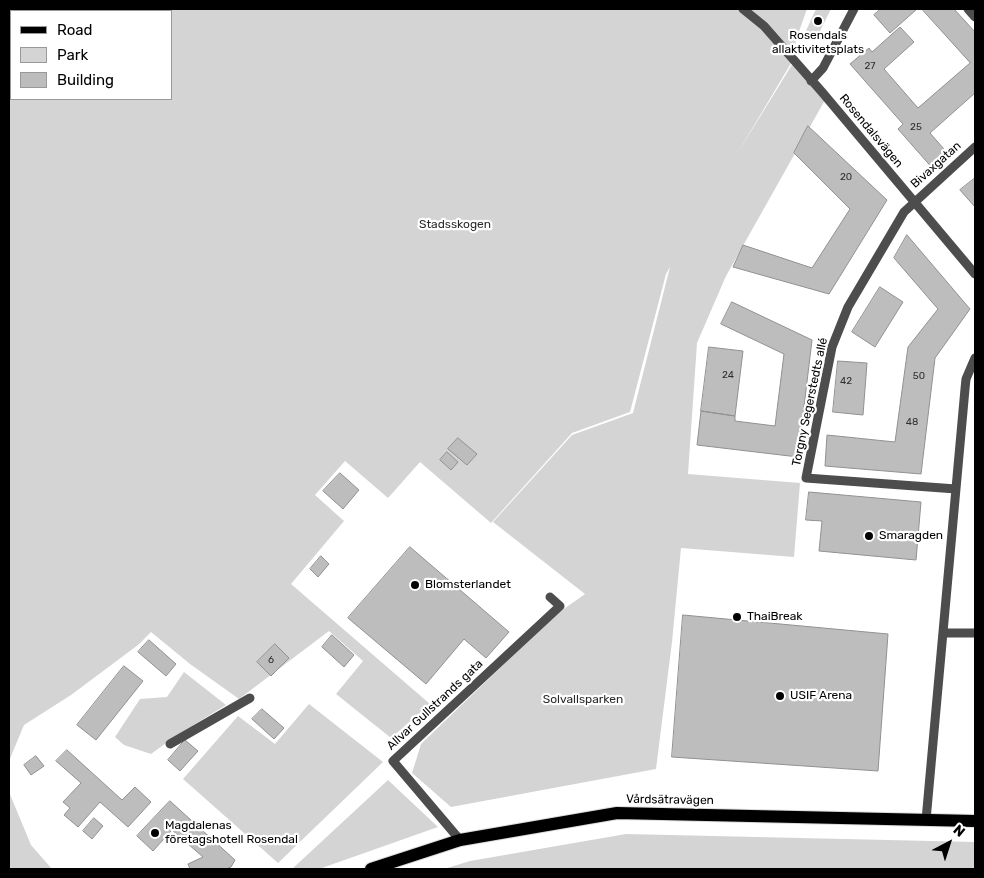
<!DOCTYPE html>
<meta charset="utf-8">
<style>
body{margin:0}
#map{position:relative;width:984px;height:878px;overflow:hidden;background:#fff;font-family:Rubik,sans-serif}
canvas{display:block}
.frame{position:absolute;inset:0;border:10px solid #000;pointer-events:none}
.legend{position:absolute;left:10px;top:10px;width:162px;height:90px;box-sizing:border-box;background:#fff;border:1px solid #999;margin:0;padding:6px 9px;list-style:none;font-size:15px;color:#000}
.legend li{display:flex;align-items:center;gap:10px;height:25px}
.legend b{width:25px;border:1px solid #999}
.north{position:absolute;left:924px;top:818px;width:50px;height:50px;-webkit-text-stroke:4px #fff;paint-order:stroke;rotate:40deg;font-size:14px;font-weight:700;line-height:20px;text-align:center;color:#000}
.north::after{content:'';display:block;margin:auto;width:18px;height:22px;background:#000;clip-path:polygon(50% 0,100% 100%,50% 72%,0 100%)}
</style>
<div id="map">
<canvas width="984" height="878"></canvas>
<div class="frame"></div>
<ul class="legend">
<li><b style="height:6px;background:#000"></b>Road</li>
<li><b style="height:14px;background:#d4d4d4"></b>Park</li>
<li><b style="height:14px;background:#bdbdbd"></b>Building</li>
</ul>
<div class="north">N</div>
</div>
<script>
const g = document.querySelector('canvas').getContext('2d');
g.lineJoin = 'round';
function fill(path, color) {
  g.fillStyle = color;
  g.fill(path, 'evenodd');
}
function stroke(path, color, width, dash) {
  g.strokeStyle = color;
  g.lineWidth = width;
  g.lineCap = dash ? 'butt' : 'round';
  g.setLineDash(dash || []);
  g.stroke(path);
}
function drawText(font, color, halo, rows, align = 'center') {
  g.font = font + ' Rubik,sans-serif';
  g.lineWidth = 4.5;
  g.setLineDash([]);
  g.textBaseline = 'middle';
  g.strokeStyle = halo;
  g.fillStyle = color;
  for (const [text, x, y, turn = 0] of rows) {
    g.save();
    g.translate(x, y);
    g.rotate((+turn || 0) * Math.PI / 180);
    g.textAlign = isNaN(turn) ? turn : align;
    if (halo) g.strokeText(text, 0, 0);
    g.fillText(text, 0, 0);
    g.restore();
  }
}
fill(new Path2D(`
 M9 9H807L796 40 793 60 737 154 793 63 825 100 726 276 697 343 688 474 800 483 794 557 681 548 672 642 656 769 451 807 412 773 421 744 554 616 585 594 493 522 572 435 633 413 670 267 666 274 630 412 572 433 491 523 420 462 388 498 345 461 315 495 344 521 291 584 430 704 391 738 336 694 363 661 329 631 239 699 190 664 151 632 138 645 71 695 24 725 9 761ZM11 11H171V99H11Z
 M816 9H831L816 39 805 33Z
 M184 672 226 705 177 735 151 754 124 745 115 737 140 699 167 697Z
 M309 704 383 762 278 863 183 779 238 716 275 744Z
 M388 780 438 827 319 869H292Z
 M9 792 31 845 52 869H9Z
 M626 834 975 842V869H444L470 861Z`), '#d4d4d4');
const building = new Path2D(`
 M881 9H917L890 33 874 15Z
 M922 9H954L975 32V93L930 133 950 156 934 170 898 129 903 124 850 64 869 48 872 52 900 27 914 42 884 69 918 108 970 63Z
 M808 126 887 200 829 294 733 267 743 245 812 268 850 209 794 153Z
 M975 178V207L960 190Z
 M907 235 970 309 935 358 921 474 825 466 827 435 895 442 908 347 938 309 894 258Z
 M880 287 903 302 875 347 852 332Z
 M732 302 812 340 798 457 697 445 701 411 735 416V421L775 426 784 354 721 324Z
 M709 347 743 351 735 416 701 411Z
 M838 361 867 363 863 415 833 412Z
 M458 438 477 454 467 465 448 449Z
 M447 452 458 462 451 470 440 460Z
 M340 473 359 490 343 509 323 491Z
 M809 492 921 502 916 560 819 551 822 521 806 520Z
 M410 547 509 632 486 658 464 639 426 684 348 618Z
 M321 556 329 564 318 577 310 569Z
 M683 615 888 634 878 771 672 757Z
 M332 635 354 655 344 667 322 647Z
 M149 640 176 664 166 676 138 652Z
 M275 644 289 658 271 676 257 662Z
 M124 666 143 681 96 740 77 725Z
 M262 709 284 728 274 739 252 719Z
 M185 740 198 751 180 771 168 760Z
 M67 750 122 800 135 787 151 802 128 827 100 802 78 827 64 815 70 808 63 802 81 783 56 761Z
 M36 756 44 766 31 775 24 765Z
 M170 801 235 860 231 867 226 869H190L188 864 203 857 172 830 153 851 137 836Z
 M94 818 103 826 92 839 83 831Z`);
fill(building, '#bdbdbd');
stroke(building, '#919191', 1);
const major = new Path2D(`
 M371 869 460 840 617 813 975 821`);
stroke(major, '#dbdbdb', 14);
stroke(new Path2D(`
 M743 9 764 26 822 92 975 274
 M968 9 975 17
 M811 81 823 68 854 9
 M956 489 806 478 832 347 848 307 904 212 975 147
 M944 633H975
 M170 744 250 698
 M926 820 965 389 966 379 975 358
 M460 840 393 761 560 606 550 597`), '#4d4d4d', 9);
stroke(major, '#000', 12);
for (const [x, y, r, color] of [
 [818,21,5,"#000"],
 [869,536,5,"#000"],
 [415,585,5,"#000"],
 [737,617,5,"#000"],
 [780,696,5,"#000"],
 [155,833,5,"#000"]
]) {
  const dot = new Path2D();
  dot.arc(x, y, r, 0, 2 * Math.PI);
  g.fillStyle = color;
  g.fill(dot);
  stroke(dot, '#fff', 2);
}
drawText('10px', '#2f2f2f', null, [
 ["27",870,66],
 ["25",916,127],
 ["20",846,177],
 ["24",728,375],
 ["50",919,376],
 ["42",846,381],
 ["48",912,422],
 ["6",271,660]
]);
drawText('12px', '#000', '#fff', [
 ["Rosendals",818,36,"center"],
 ["allaktivitetsplats",818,50,"center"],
 ["Smaragden",879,536],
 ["Blomsterlandet",425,585],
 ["ThaiBreak",747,617],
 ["USIF Arena",790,696],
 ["Magdalenas",165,826],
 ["företagshotell Rosendal",165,840]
], 'left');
drawText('12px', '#000', '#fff', [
 ["Rosendalsvägen",871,131,50],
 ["Bivaxgatan",936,165,-42],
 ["Torgny Segerstedts allé",810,402,-78],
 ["Allvar Gullstrands gata",435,705,-43],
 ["Vårdsätravägen",670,800,1]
]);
drawText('12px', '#2b2b2b', '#fff', [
 ["Stadsskogen",455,225],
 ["Solvallsparken",583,700]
]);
</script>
